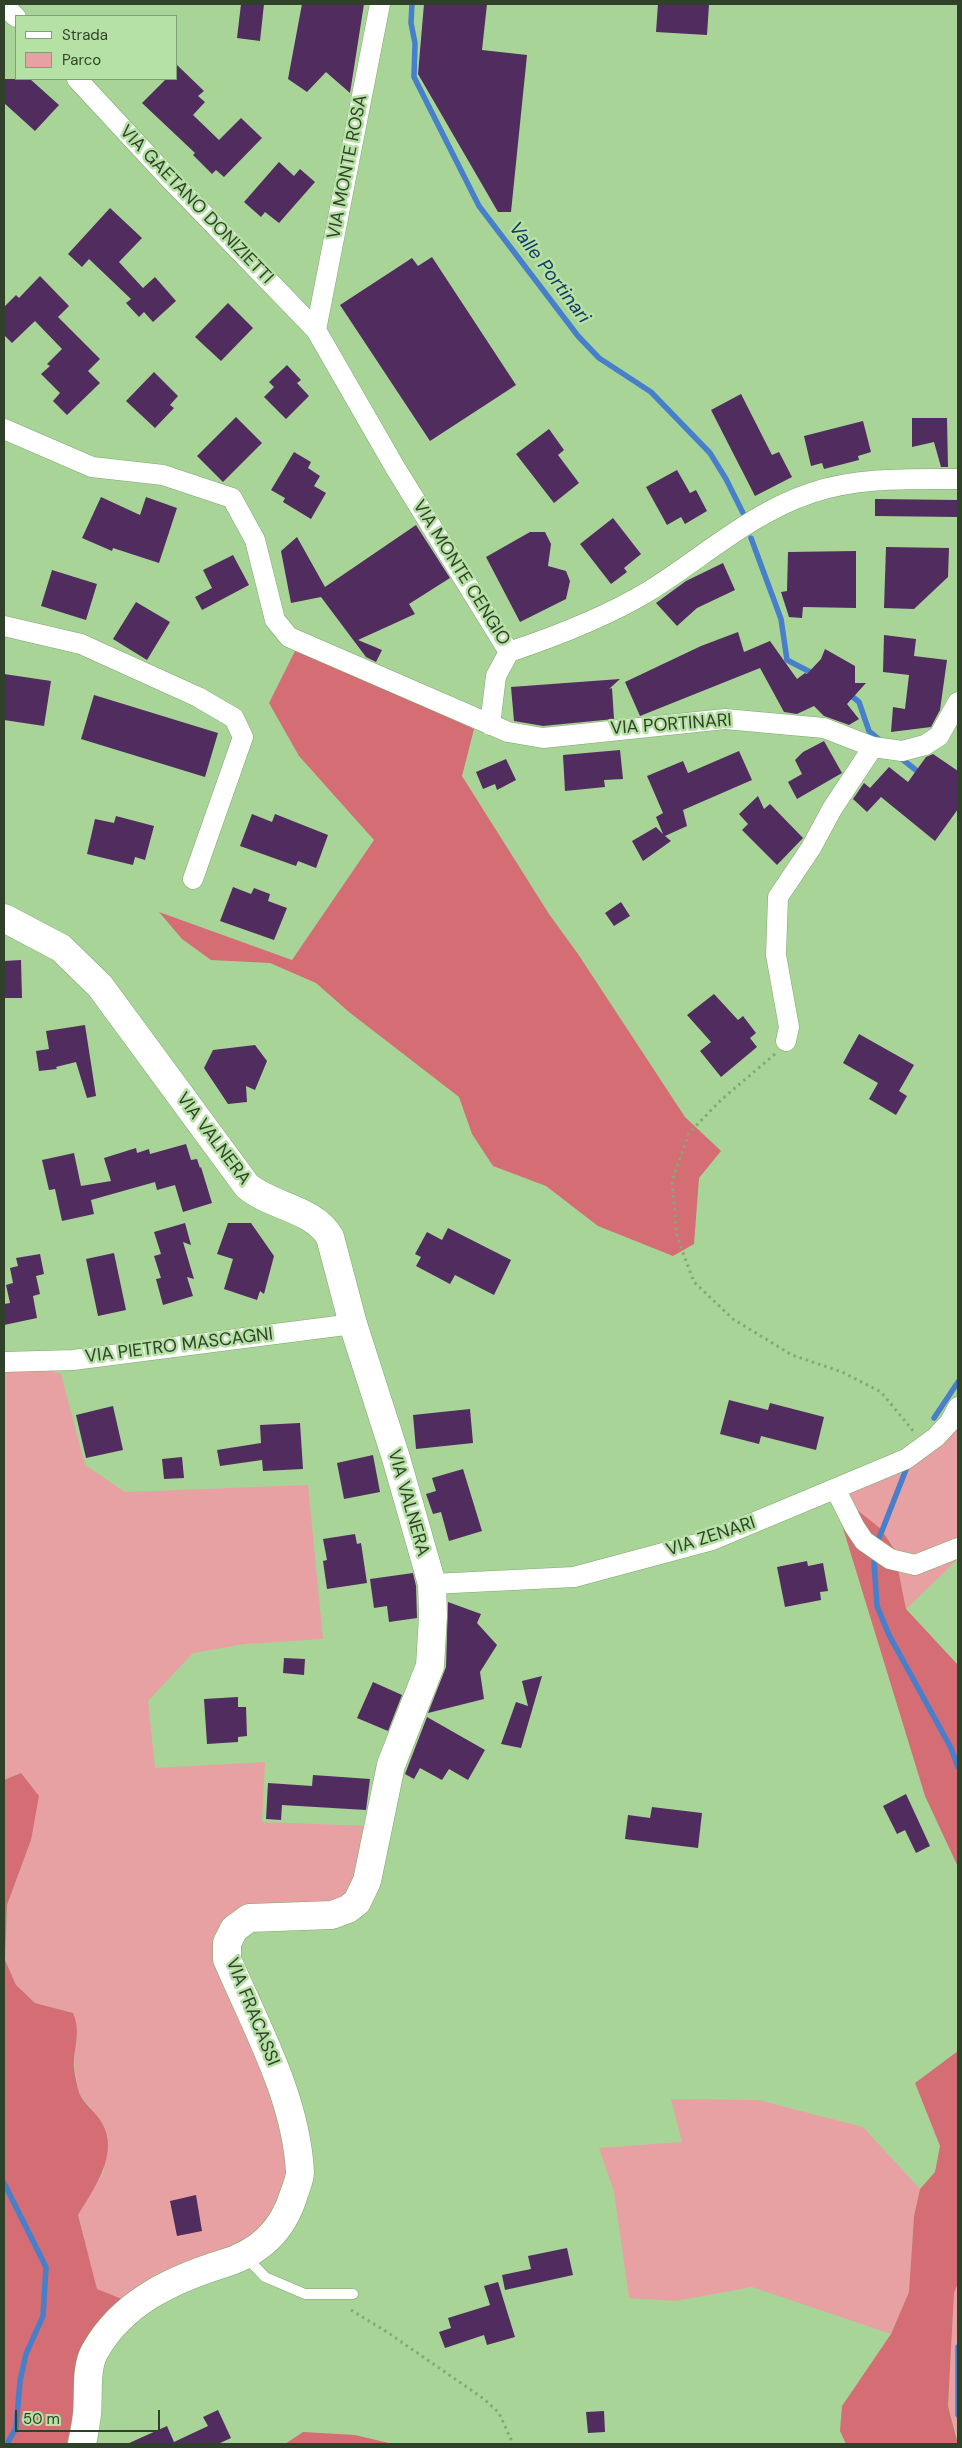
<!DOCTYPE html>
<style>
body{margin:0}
#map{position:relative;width:962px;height:2448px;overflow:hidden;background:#a9d498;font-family:"DM Sans",sans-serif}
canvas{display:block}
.frame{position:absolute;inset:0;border:5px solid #304129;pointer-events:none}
.legend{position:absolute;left:15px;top:15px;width:162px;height:65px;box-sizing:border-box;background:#b6e1a4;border:1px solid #80a173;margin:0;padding:6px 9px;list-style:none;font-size:15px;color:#304129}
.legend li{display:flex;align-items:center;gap:10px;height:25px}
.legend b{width:25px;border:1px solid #80a173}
.scale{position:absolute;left:15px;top:2410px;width:145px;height:22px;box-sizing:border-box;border:2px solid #304129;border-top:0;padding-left:6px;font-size:15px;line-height:18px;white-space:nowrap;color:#304129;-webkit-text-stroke:4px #b6e1a4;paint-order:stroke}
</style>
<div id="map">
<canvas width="962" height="2448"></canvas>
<div class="frame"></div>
<ul class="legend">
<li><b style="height:6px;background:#fff"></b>Strada</li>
<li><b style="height:14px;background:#e8a1a3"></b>Parco</li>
</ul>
<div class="scale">50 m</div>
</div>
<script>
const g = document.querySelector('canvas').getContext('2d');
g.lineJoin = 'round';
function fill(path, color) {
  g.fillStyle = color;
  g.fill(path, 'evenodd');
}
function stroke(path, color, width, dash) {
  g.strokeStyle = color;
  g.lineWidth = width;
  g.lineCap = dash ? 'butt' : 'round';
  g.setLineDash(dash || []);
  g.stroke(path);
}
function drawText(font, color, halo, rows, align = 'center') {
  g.font = font + ' "DM Sans",sans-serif';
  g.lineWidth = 5;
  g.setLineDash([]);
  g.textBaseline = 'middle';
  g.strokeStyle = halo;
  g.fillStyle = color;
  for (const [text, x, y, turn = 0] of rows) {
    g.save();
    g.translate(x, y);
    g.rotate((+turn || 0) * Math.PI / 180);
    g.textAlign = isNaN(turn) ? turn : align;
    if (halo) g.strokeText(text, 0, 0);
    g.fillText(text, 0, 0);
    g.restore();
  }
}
fill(new Path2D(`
 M4 1355 61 1374 85 1465 125 1492 308 1485 323 1639 245 1644 193 1653 148 1701 155 1768 265 1762 262 1822 371 1826 351 1895 333 1904 229 1918 214 1935 215 1956 273 2088 287 2169 278 2205 264 2225 245 2244 122 2299 97 2290 78 2215 104 2171 103 2124 78 2092 74 2060 77 2038 73 2013 35 2003 16 1985 5 1960 7 1905 31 1840 21 1773 4 1780Z
 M958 1402V1559L906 1609 894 1549 831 1489 903 1458Z
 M671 2099 758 2100 863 2127 920 2189 914 2216 909 2292 891 2334 752 2287 676 2301 629 2298 614 2192 599 2148 682 2142Z
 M958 2283V2438L948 2406 954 2293Z`), '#e8a1a3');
fill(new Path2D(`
 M296 649 474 729 462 776 549 914 578 954 685 1117 721 1151 699 1178 694 1244 673 1256 598 1226 546 1186 493 1166 472 1134 459 1097 349 1012 316 983 270 963 211 960 182 939 159 912 292 960 374 840 299 756 269 703Z
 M831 1489 881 1529 894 1549 906 1609 958 1665V1867L925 1796Z
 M21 1773 39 1796 31 1840 7 1905 5 1960 16 1985 35 2003 73 2013C80 2029 76 2042 74 2058 73 2068 76 2080 78 2089 80 2101 96 2112 102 2123 120 2154 93 2190 78 2215L97 2289 122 2299 87 2347 67 2444H4V1780Z
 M958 2051V2283L954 2293 948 2406 958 2444H846L840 2431 842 2406 891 2334 909 2292 914 2216 920 2189 935 2172 940 2146 915 2083Z
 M303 2432 355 2435 393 2444H285Z`), '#d56d75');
stroke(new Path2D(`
 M412 4 411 23 415 43 414 77 479 206 578 336 599 358 651 392 710 453 726 479 743 513
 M751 538 781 619 787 660 814 674
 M848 693 859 702 869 731 881 741
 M902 759 922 775
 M934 1418 958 1382
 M878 1541 907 1467
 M874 1562 877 1606 889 1635 951 1748 958 1767
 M4 2183 46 2267 43 2316 26 2354 20 2381 16 2428 7 2444
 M958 2347V2415`), '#477fca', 5.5);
fill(new Path2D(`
 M241 4H264L260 41 237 38Z
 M302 4H364L350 93 326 72 307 92 288 79Z
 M424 4H487L482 50 527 55 511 212H498L418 74Z
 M658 4H709L707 35 656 32Z
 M176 64 204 91 198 96 205 102 193 115 219 140 241 118 262 138 224 177 216 170 212 174 193 155 195 153 142 103 166 79H176Z
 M4 79H30L59 105 35 131 4 103Z
 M279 162 294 176 300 169 315 182 279 223 265 212 261 217 244 202Z
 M110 208 142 238 119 262 143 288 155 277 176 301 153 322 144 312 139 317 126 303 131 299 89 259 82 267 68 254Z
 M432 257 516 385 430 441 340 305 412 258 418 266Z
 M40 276 69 306 58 317 100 359 88 371 100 383 67 415 53 401 60 393 41 374 50 366 47 364 62 349 35 321 12 343 4 335V307L16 295 19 298Z
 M228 303 253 328 221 361 195 337Z
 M287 365 301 380 297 383 309 396 286 419 264 397 274 387 269 382Z
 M154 372 178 396 170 405 174 408 155 428 126 401Z
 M741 394 772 455 779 452 792 477 755 496 711 410Z
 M236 417 262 443 223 482 197 456Z
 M912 418H947L948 467H941L934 442 912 447Z
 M863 421 871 452 858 456 859 460 824 469 822 463 811 466 804 436Z
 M549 429 564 450 558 455 579 483 554 503 516 454Z
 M294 452 311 462 308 468 320 476 314 486 326 493 311 519 283 502 285 498 271 490Z
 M677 470 690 493 696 490 707 511 685 524 681 517 667 525 646 487Z
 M101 497 140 515 146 497 177 508 159 563 113 548 112 551 82 538Z
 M875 499 958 500V517L875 516Z
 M613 518 641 554 624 568 627 572 611 584 580 544Z
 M416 525 450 578 409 604 415 614 358 640 382 650 376 662 366 657 321 597 291 603 281 551 297 537 325 587Z
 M530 532H545L551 544 548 566 566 571 570 581 566 599 520 622 486 557Z
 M886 547 949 548 948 577 914 609 884 608Z
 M856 551V608L803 607 802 618 789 617 781 592 787 591 788 552Z
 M233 555 249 585 202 610 195 597 212 588 203 570Z
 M723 563 735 590 697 608 677 626 656 603 686 581Z
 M52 570 97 584 86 620 41 606Z
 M136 602 170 622 147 660 113 639Z
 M738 632 744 652 770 641 797 679 805 673 807 674 821 659 825 649 855 666V683H866L847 704 859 719 849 725 824 716 814 706 797 714 784 712 760 668 640 716 625 682 701 646Z
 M884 635 916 639 914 656 947 660 940 710 931 727 891 732 893 707 905 709 909 675 883 672Z
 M4 674 51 681 44 726 4 720Z
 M620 679 609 689 612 688 614 719 543 726 514 721 511 687Z
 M94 695 218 733 205 777 81 739Z
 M824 741 842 773 797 799 788 782 802 774 795 760 803 752Z
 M620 750 623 779 604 780 605 787 565 791 563 755Z
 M739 751 752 780 683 810 687 826 665 836 671 841 643 861 632 841 656 827 663 834 656 817 663 813 647 776 683 761 688 773Z
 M933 754 958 771V809L935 841 881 797 867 812 853 799 864 783 870 788 889 767 908 782 926 757Z
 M506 759 516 780 497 790 495 784 483 789 476 772Z
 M758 796 764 809 770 804 803 838 777 865 742 830 748 824 739 814Z
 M252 814 272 822 275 814 328 835 316 868 298 861 296 866 240 846Z
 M116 816 154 826 145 860 135 857 133 865 87 854 95 819 114 823Z
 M233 887 251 894 254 888 270 894 268 901 287 908 274 940 220 921Z
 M621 902 630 916 614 926 605 913Z
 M21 960 22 998H4V961Z
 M714 994 738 1020 743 1016 756 1033 750 1038 757 1047 721 1077 700 1051 711 1042 687 1015Z
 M85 1025 96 1096 87 1098 76 1062 56 1067 57 1069 39 1071 36 1051 49 1049 46 1031Z
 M859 1034 914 1065 899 1091 907 1096 896 1115 869 1099 878 1083 843 1063Z
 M255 1045 267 1061 255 1090 246 1086 247 1102 228 1104 204 1068 213 1050Z
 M186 1144 191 1160 197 1159 200 1168 201 1167 212 1203 183 1212 175 1185 157 1190 155 1182 91 1200 94 1214 62 1221 55 1189 49 1190 42 1160 74 1153 81 1186 111 1181 104 1158 136 1148 137 1153 149 1149 150 1154Z
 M185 1223 191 1245 183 1242 194 1279 187 1277 193 1296 163 1305 156 1279 161 1278 154 1256 161 1254 154 1232Z
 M228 1223H251L274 1256 264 1294 260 1291 257 1300 224 1289 233 1259 217 1254Z
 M448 1228 511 1260 494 1295 455 1275 450 1284 416 1266 421 1257 415 1254 427 1232 442 1240Z
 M114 1253 126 1310 98 1316 86 1259Z
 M40 1254 44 1274 36 1276 40 1294 33 1296 37 1318 4 1325V1304L10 1303 6 1285 13 1283 10 1268 18 1266 16 1258Z
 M729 1400 768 1410 770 1403 824 1417 816 1450 761 1436 759 1444 720 1434Z
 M113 1406 123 1450 86 1458 76 1415Z
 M470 1409 473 1443 416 1449 413 1415Z
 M300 1423 303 1469 263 1471 262 1460 220 1466 217 1450 261 1443 260 1425Z
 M373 1455 380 1492 344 1499 337 1463Z
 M182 1457 184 1478 164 1479 162 1459Z
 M463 1469 482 1531 449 1541 441 1512 433 1514 426 1494 436 1491 432 1478Z
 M355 1534 357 1544 361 1543 367 1583 327 1589 323 1561 327 1560 323 1539Z
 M807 1561 808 1566 823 1563 828 1591 820 1592 821 1600 785 1607 777 1567Z
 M413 1573 416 1586 417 1618 389 1622 387 1606 374 1608 370 1579Z
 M448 1602 481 1614 477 1623 497 1645 480 1672 484 1699 428 1713 446 1667Z
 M284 1658 305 1659 304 1675 283 1673Z
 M542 1676 521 1748 501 1744 516 1702 528 1706 522 1681Z
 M373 1682 402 1695 388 1731 357 1718Z
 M238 1697V1707H246L247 1736 238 1737V1742L207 1744 204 1699Z
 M427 1717 485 1750 468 1780 449 1769 442 1780 420 1768 414 1779 405 1774Z
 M313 1775 370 1779 366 1810 282 1805 281 1820 266 1819 268 1783 312 1786Z
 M906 1794 930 1846 916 1853 905 1830 897 1834 883 1806Z
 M652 1807 702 1813 698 1848 625 1839 628 1815 650 1818Z
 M196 2195 202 2231 177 2236 170 2201Z
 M567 2248 573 2275 505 2290 502 2275 531 2269 528 2256Z
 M498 2282 515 2337 487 2345 484 2335 445 2348 439 2332 451 2328 448 2318 490 2305 484 2286Z
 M218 2410 231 2438 218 2444H127L167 2426 174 2442 208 2426 203 2417Z
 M604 2411 605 2432 588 2433 586 2412Z`), '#512c5e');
const lane = new Path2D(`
 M246 2257 265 2277 305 2294H353`);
const street = new Path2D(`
 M4 6 16 17
 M77 79 166 175 316 330 396 469 509 652C557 636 606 617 649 591 702 558 751 513 811 493 857 477 910 479 958 479
 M316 330 380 4
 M4 429 92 467 163 475 232 498 255 540 275 620 289 637 508 732 543 738 725 719 824 728 873 747 902 751 925 745 939 736 958 702
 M4 626 81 644 198 697 234 718 243 737 193 879
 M490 725 496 676 509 652
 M786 1041 789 1027 776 955 778 897 811 848 832 809 873 747
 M4 1362 73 1360 353 1324
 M836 1490 854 1526 864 1541 890 1559 915 1565 958 1548
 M432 1584 574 1577 712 1540 906 1459 936 1437 950 1422 958 1407`);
const secondary = new Path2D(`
 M4 918 61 948 100 986 247 1186C272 1207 313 1208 330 1237L353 1324 396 1458 432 1584 433 1616 430 1666 391 1765 367 1881 357 1902 348 1909 332 1915 249 1918 234 1929 227 1943V1959C256 2027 296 2097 300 2172 300 2179 296 2188 294 2194 283 2231 259 2253 222 2264 171 2280 122 2303 95 2351 85 2368 89 2395 87 2414 86 2424 84 2434 82 2444`);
stroke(lane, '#7fa76d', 11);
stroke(street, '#7fa76d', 21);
stroke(secondary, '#7fa76d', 29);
stroke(new Path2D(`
 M775 1054 721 1100 689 1133 672 1181 677 1237 694 1282 733 1319 792 1355 842 1372 881 1392 914 1432
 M351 2310 387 2332 484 2399 499 2413 513 2444`), '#85a877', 3, [2.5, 4]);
stroke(lane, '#fff', 10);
stroke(street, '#fff', 20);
stroke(secondary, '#fff', 28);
drawText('18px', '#304129', '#b6e1a4', [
 ["VIA MONTE ROSA",348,167,-79],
 ["VIA GAETANO DONIZIETTI",196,205,46],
 ["VIA MONTE CENGIO",461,573,58],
 ["VIA PORTINARI",671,725,-4],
 ["VIA VALNERA",213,1139,53],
 ["VIA PIETRO MASCAGNI",179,1346,-7],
 ["VIA VALNERA",408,1503,74],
 ["VIA ZENARI",711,1537,-18],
 ["VIA FRACASSI",252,2012,68]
]);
drawText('italic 19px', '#13396a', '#b6e1a4', [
 ["Valle Portinari",549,273,53]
]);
</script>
